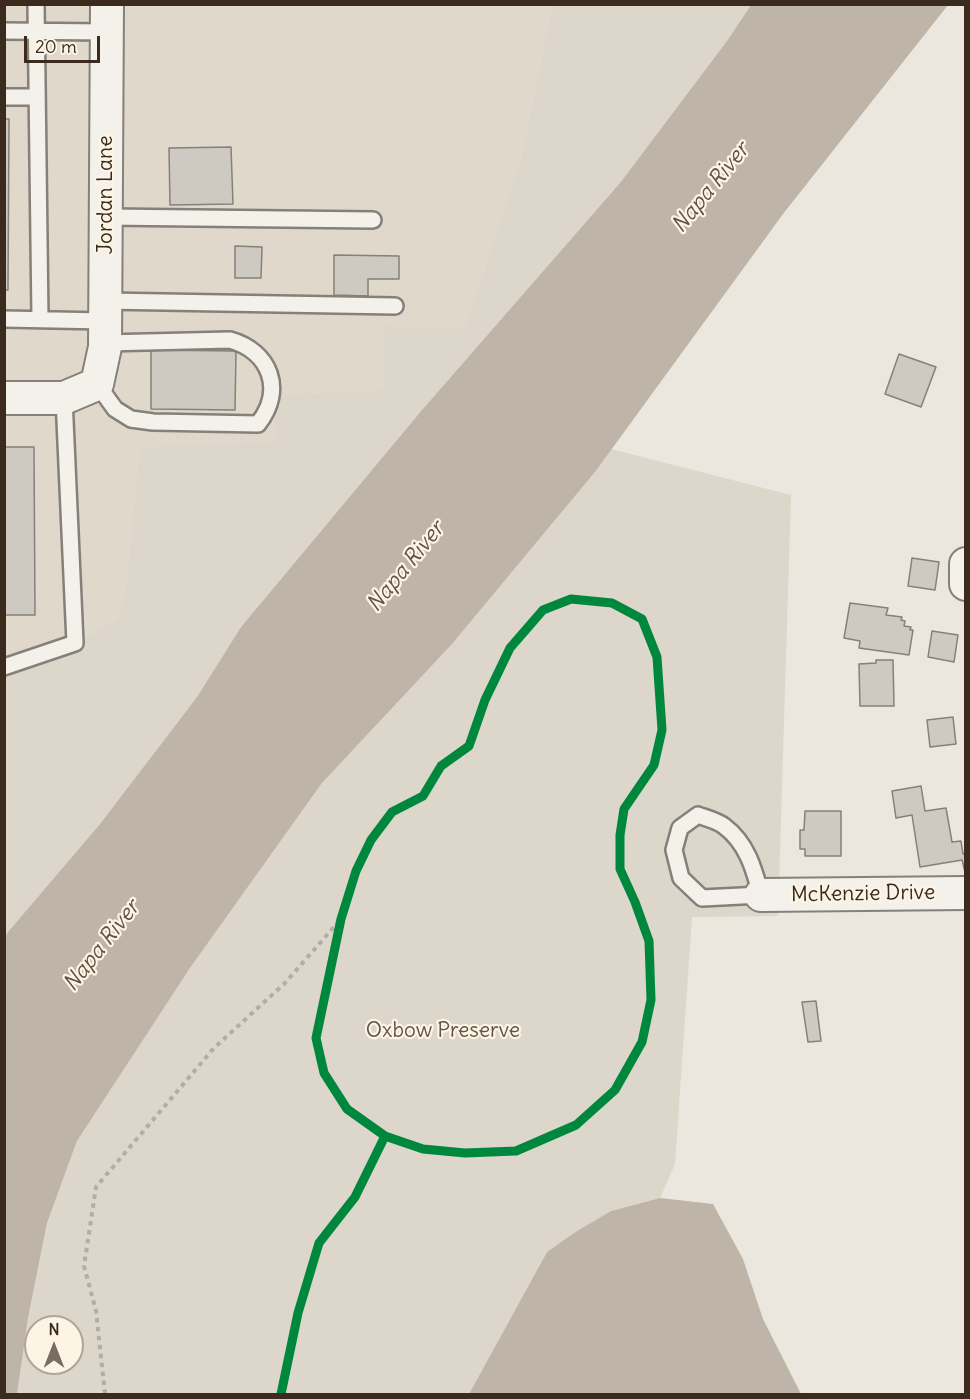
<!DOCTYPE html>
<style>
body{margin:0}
#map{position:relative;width:970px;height:1399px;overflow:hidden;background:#ebe7de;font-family:Delius,sans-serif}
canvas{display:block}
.frame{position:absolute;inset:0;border:6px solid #3b2a1e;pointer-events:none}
.north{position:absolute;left:24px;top:1315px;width:60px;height:60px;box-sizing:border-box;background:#fcf5e5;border:2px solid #afa495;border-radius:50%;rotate:0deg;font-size:16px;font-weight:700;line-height:24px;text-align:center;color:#3b2a1e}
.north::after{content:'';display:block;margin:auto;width:21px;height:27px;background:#796c61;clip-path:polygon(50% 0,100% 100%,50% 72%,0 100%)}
.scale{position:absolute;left:24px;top:36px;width:76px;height:27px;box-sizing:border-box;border:3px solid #3b2a1e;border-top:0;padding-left:8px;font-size:18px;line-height:21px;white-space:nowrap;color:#3b2a1e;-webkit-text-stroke:4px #fcf5e5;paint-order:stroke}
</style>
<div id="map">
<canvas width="970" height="1399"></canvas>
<div class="frame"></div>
<div class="north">N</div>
<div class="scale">20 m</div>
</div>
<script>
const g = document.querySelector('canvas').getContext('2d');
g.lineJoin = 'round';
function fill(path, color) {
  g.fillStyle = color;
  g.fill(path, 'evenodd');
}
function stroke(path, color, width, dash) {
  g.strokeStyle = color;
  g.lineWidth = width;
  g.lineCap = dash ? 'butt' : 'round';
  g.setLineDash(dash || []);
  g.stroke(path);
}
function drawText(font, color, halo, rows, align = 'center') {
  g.font = font + ' Delius,sans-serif';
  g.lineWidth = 4.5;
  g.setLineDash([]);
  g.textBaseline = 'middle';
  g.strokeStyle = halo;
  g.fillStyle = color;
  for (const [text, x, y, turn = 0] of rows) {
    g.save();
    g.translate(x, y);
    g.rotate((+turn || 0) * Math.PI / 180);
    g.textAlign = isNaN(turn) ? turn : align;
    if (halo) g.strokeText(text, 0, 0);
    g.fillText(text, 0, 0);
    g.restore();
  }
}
fill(new Path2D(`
 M4 5H552L521 158 465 327 384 326 383 389 272 395 276 441 140 446 125 595 117 619 75 643 4 667Z`), '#dfd8cb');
fill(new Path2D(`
 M552 5H751L727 41 620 183 422 410 241 627 197 697 100 824 8 932 5 940V667L75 643 117 619 125 595 140 446 276 441 272 395 383 389 384 326 465 327 521 158Z
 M611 449 791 495 778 916 692 917 675 1164 660 1198 611 1211 547 1252 469 1394H17L28 1318 47 1223 77 1141 190 968 322 783 452 644 595 472ZM36 1327H72V1363H36Z`), '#ddd6ca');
fill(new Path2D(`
 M751 5H948L783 214 595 472 452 644 322 783 190 968 77 1141 47 1223 28 1318 17 1394H5L4 940 8 932 100 824 197 697 241 627 422 410 620 183 727 41Z
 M660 1198 713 1204 743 1259 763 1319 801 1394H469L547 1252 574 1233 611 1211Z`), '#beb5a8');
const building = new Path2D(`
 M4 119H9L8 290H4Z
 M231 147 233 204 170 205 169 148Z
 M235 246 262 247 261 278H235Z
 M334 255 399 256V279H368V296L334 295Z
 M151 350 236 351 235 410 151 409Z
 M899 354 936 367 921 407 885 394Z
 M4 447H34L35 615H4Z
 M912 558 939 562 935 590 908 586Z
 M850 603 888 608 886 615 902 617 901 620 905 621 904 626 911 627 910 630H913L909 655 859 648 860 641 844 638Z
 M932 631 958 635 954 662 928 657Z
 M876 660H893L894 706H860L859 664 876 663Z
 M953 717 956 744 930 747 927 720Z
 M921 786 925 811 946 808 952 842 961 841 963 854H966V876L962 860 920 867 912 815 896 818 892 791Z
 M805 811H841V856H805V849H800V830H804Z
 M816 1001 821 1041 808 1042 802 1002Z`);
fill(building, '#cecac2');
stroke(building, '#858079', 1.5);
const lane = new Path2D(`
 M36 4 40 319
 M4 31 107 32
 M4 97H37
 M106 217 373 220
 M105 301 395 306
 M4 319 105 321
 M97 384 115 409 131 419 153 422 258 424C285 390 270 351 230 340L105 343
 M4 667 75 643 64 398
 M698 815C706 818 718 821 724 826 747 843 754 869 761 895L702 898 681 878 674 850 680 828Z`);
const street = new Path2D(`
 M4 398H64L97 384 105 347 107 4
 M966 564V584
 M761 895 966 893`);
stroke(lane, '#858079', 20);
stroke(street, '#858079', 36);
stroke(new Path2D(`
 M105 1394 96 1311 84 1266 96 1187 214 1048 284 984 341 919`), '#b1ada7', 4, [4.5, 4.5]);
stroke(lane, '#f4f0ea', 15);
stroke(street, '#f4f0ea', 32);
stroke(new Path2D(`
 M571 599 612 603 642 619 657 657 662 730 654 765 624 809 620 835V869L635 902 649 941 651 1000 642 1042 615 1090 576 1125 516 1151 465 1153 423 1149 385 1136 347 1109 324 1073 316 1038 341 919 356 871 371 840 392 812 423 796 441 766 469 746 485 700 510 648 543 610Z
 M281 1394 298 1313 319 1243 355 1197 385 1136`), '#00873e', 9);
drawText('21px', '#3b2a1e', '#fcf5e5', [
 ["Jordan Lane",106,195,-90],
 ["McKenzie Drive",863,894,-1]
]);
drawText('21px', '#615245', '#fcf5e5', [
 ["Oxbow Preserve",443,1031]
]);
drawText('italic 22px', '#625346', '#fcf5e5', [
 ["Napa River",711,188,-51],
 ["Napa River",406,567,-51],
 ["Napa River",102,946,-52]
]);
</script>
